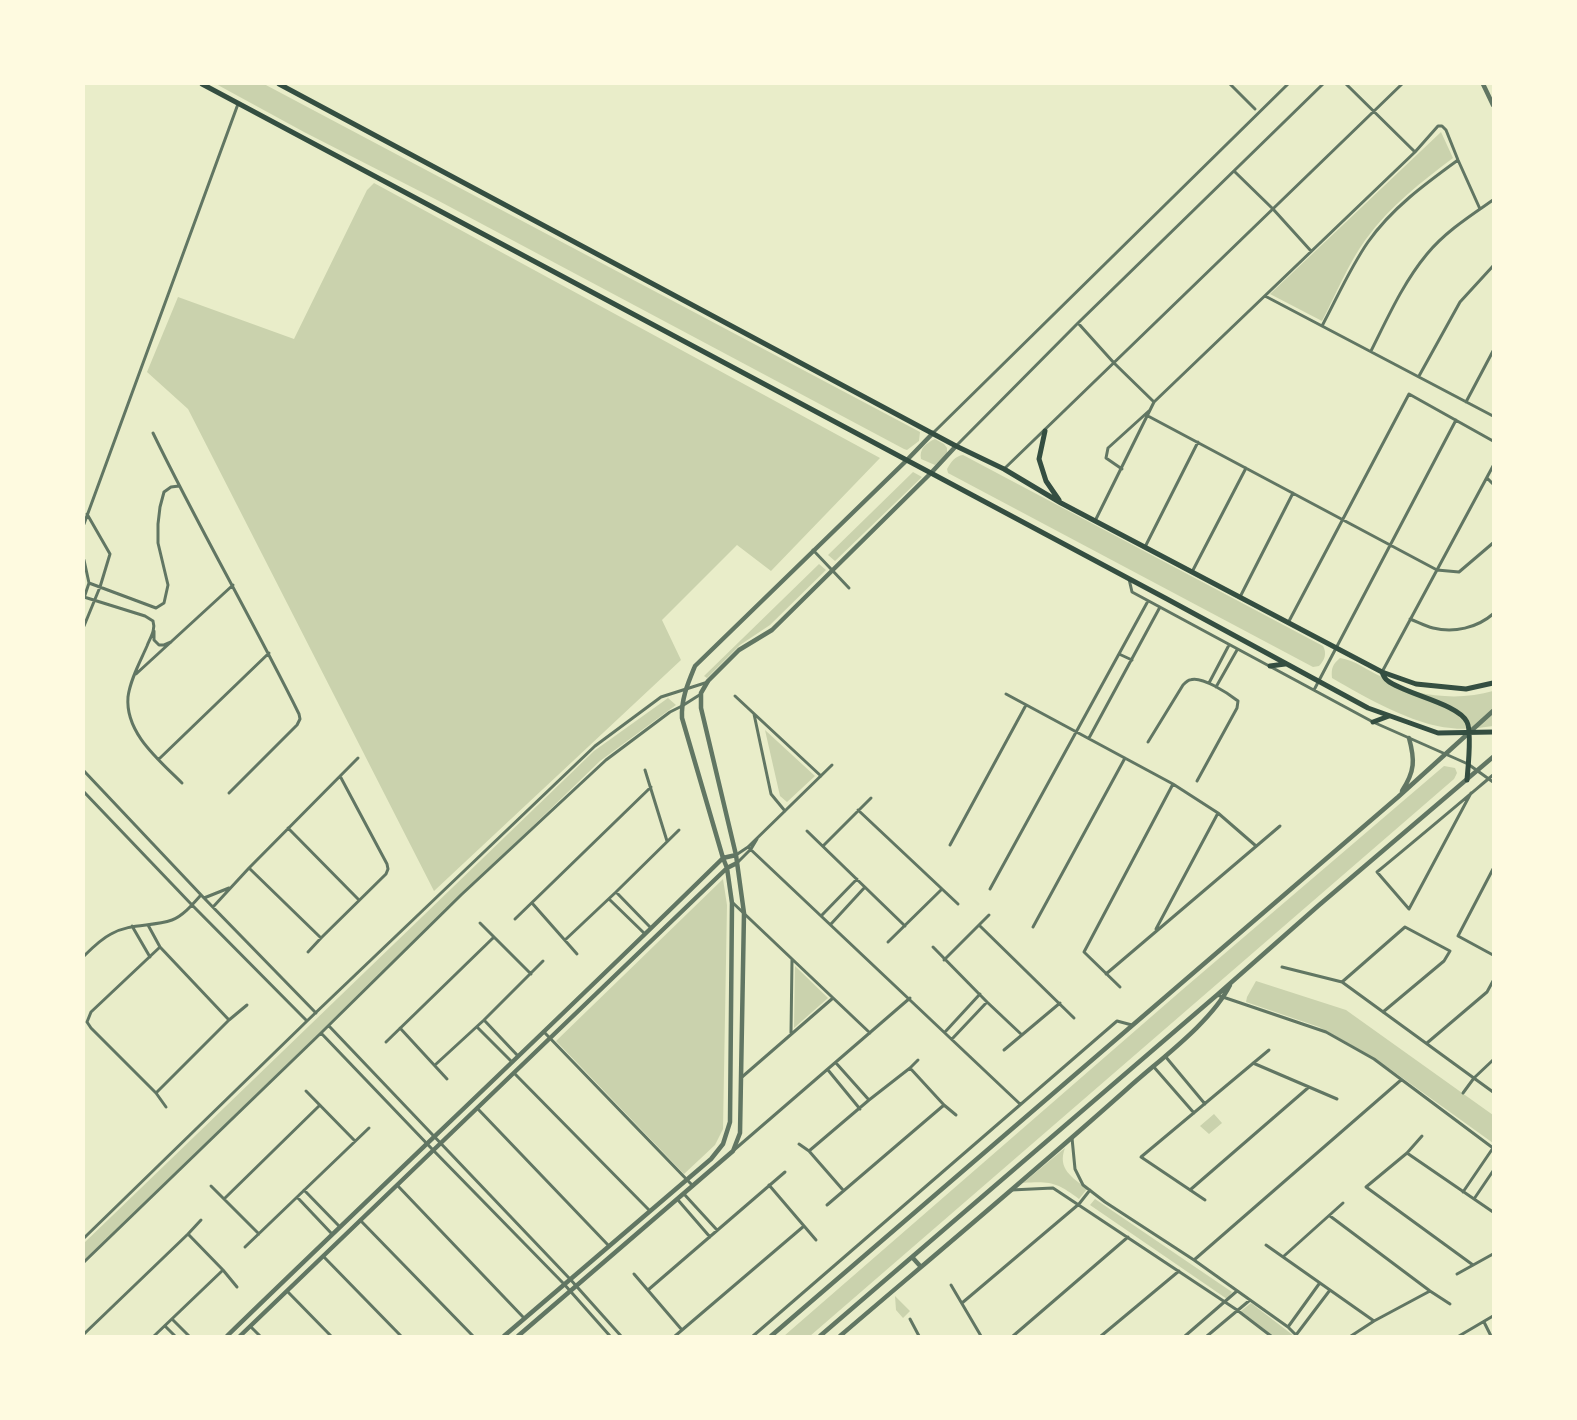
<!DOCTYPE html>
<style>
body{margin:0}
#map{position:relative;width:1577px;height:1420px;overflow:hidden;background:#e9edc9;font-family:"Public Sans",sans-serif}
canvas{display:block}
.frame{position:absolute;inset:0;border:85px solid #fefae0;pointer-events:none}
</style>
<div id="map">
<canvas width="1577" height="1420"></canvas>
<div class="frame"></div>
</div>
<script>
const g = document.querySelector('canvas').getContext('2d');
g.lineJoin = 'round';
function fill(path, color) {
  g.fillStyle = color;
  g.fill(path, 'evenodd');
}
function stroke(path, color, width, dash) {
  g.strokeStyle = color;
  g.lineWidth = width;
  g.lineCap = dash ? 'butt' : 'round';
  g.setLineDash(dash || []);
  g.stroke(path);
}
fill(new Path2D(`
 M216 84H264L920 432 919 441 907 450 904 449 437 200 304 132Z
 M1441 132 1453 158C1421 182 1390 206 1366 239 1348 264 1336 294 1322 321L1270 294Z
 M374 183 880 458 771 571 737 545 662 620 681 660 434 891 188 409 147 372 178 297 294 339 367 190Z
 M935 439 944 444 947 448V454L935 465 921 459C919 449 926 443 935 439Z
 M963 455 1323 646C1327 653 1325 660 1319 666L1313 667 948 473 947 469C951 462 955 456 963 455Z
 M913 472 922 477 835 561 828 555Z
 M819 564 826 570 770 625 740 645 707 678 704 676Z
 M1340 658C1355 660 1368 671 1382 677 1393 682 1405 689 1417 692 1441 698 1470 698 1493 691V726C1479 728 1465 730 1451 728 1413 725 1365 697 1332 678 1331 668 1333 664 1340 658Z
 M668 698 676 705 600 761 84 1261V1243L594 751Z
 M765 730 815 776 787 802 780 796Z
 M1444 766 1455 768 1457 773 1454 779 810 1336H784L1182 990Z
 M723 879 727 905 723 1129 715 1145 684 1174 556 1041Z
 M795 966 828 998 794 1028Z
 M1256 981 1346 1010 1493 1115V1143L1390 1069 1346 1042 1319 1027 1246 1002 1247 997Z
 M1214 1114 1222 1123 1209 1134 1200 1126Z
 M1065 1148C1057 1169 1072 1177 1087 1189L1079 1199C1057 1183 1052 1181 1023 1183Z
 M1095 1199 1232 1292 1227 1299 1090 1205Z
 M895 1296 910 1311 903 1318 896 1310Z
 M1251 1303 1294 1336H1273L1241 1311Z`), '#cad2ad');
stroke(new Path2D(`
 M1230 84 1255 109
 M1346 84 1415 152
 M1234 171 1273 209 1311 251
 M1265 296 1493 416
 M1078 323 1114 363 1154 402
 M1322 326C1337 298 1350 268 1368 242 1392 208 1425 184 1458 160
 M1371 351C1388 317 1403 283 1427 254 1445 232 1470 216 1493 200
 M1419 376 1460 302 1493 266
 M1466 402 1493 351
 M1148 416 1437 570 1459 572 1493 543
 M153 433C199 528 252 619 299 714L300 719 297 725 229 793
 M933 433 1288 84
 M956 446 1078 323 1323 84
 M1004 469 1402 84
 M1122 469 1106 458 1108 448 1150 410
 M1487 478 1493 484
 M1095 521 1154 402 1415 152 1438 126H1442L1446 130 1458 160 1480 209
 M84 524 238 104
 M1145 547 1198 442
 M813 550 849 588
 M84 560 89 583 84 598
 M1192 572 1246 468
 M1129 579 1132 592 1373 722 1468 764 1493 782
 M89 583 156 608 164 603 168 585 158 543V524L160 507 164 492 171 487 179 486
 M84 597 145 616 153 621C156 630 150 638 147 646 140 662 130 680 128 697 125 733 159 760 182 783
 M1240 597 1293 493
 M1410 619C1418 622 1425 626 1433 628 1454 633 1477 628 1493 614
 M1288 623 1409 394 1493 441
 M84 626 100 587 110 554 87 514
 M154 631V640L159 645H164L171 642
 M1119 654 1132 660
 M1382 672 1493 466
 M136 674 233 585
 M1209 683 1229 645
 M1216 687 1237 650
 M1314 690 1456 420
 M1006 694 1173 784 1218 813 1256 846
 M735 696 821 776
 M754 714 771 794 785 811
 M1089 738 1160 607
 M1148 742 1183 685C1185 683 1188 680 1190 680 1201 675 1229 694 1238 701L1237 708 1197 781
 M159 759 269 653
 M645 770 667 841
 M84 771 204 898 316 1013
 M84 792 192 905 307 1021
 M1471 793 1409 909 1377 872C1416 840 1455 807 1493 775
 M858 810 958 904
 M288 828 359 900
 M807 831 905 926
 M824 845 871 798
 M950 845 1026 705
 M748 847 1020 1104
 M736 855 748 847 832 765
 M737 863 751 849 757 839
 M249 868 321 938 386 874 388 869 387 864 340 776
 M1493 869 1458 936 1493 955
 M990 889 1148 601
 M616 892 651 928
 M204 898 229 888
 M609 899 645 934
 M532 903 577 954
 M733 903 870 1033
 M213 907 249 868 358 758
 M822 915 857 879
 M515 919 651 787
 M480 923 531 974
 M831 924 865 887
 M148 925 160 947 229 1020
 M132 926 150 957
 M980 926 1074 1018
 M1033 927 1125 758
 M1156 929 1218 813
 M565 940 616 892 679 830
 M888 942 942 889
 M160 947 91 1012 87 1022 91 1028 156 1093 166 1107
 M933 947 987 1002 1022 1035
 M308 952 321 938
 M84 956C92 948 101 939 111 934 130 923 152 927 172 920 183 916 193 904 201 895
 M944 960 989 915
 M1282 967 1342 982 1493 1092
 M1106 974 1280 826
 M1342 982 1405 927 1450 951 1444 961 1383 1012
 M1120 987 1084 952 1173 784
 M1217 995 1326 1032 1374 1059 1493 1148
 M484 1020 518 1056
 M329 1026 570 1279 621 1336
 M477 1027 512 1062
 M400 1028 447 1079
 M544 1032 693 1186
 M945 1032 980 994
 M321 1033 433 1150 564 1284 610 1336
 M791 1033 792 960
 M952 1039 987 1002
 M386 1042 494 937
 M1427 1043 1487 992 1493 981
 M1004 1050 1060 1003
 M1165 1056 1205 1104
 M836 1063 869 1100
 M1253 1063 1337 1099
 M435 1065 484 1020 543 961
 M1153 1066 1194 1113
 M910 1068 944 1105 956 1115
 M828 1070 860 1109
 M514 1073 650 1211
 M742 1077 833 998
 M306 1091 355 1141
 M156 1093 229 1020 247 1005
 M1463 1093 1474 1078 1493 1060
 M477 1108 609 1246
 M1422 1136 1407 1153 1366 1187 1473 1265
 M1072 1138 1075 1169 1083 1185 1105 1202 1194 1260 1288 1327 1297 1336
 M799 1144 809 1151 843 1190
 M734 1150 910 998
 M809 1151 869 1100 910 1068 918 1060
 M1407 1153 1493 1212
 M397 1185 524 1318
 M769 1185 816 1240
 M211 1186 259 1234
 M304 1190 340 1227
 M1011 1190 1053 1188 1237 1310 1271 1336
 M1190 1190 1309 1087
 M1463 1192 1493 1148
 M684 1194 717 1230
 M297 1197 332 1234
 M224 1199 320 1105
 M1474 1199 1493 1171
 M678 1200 710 1237
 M1205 1200 1141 1157 1269 1050
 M827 1205 944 1105
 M1330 1216 1430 1291 1450 1304
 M360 1220 473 1336
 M188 1234 223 1270 237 1287
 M84 1238 307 1021 595 746 661 697 708 682
 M1266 1245 1374 1321
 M245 1247 369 1128
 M323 1256 401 1336
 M1284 1256 1343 1203
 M1194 1260 1401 1080
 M84 1262 321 1033 461 895 606 760 670 712 682 706 701 694
 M634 1274 682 1330
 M1457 1274 1493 1254
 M951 1285 981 1336
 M648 1290 785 1172
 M287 1291 331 1336
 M962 1303 1079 1204 1090 1190
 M172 1319 189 1336
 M910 1319 919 1336
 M1484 1322 1491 1336
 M165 1326 175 1336
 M250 1326 260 1336
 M1288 1327 1319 1284
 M84 1334 188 1234 201 1220
 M1296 1335 1330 1290
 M154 1336 223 1270
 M675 1336 804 1226
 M753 1336 1117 1021 1132 1025
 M1013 1336 1128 1237
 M1101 1336 1179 1271
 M1185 1336 1237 1291
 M1207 1336 1250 1300
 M1351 1336 1374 1321 1430 1291
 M1459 1336 1493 1316`), '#617663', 3);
stroke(new Path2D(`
 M1483 84 1493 105
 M1402 791C1415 771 1415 760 1409 738
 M912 1257 921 1267
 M227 1336C392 1176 559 1019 723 858L736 855
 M240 1336 727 868 737 863
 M504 1336 711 1159 723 1144 730 1122 732 903 727 868 723 858 682 718C681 699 688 683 695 666L906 461 933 433
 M518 1336 733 1151 740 1133 744 913 736 855 701 708V693L708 681 739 650 772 630 931 473 956 446
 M771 1336 1398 797 1493 711
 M820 1336 1217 995 1318 906 1493 757
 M840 1336C936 1254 1033 1173 1127 1089 1159 1060 1211 1023 1230 985`), '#617663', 4.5);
stroke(new Path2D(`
 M202 84 1167 599 1368 708 1438 733 1493 732
 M279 84 956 446 1004 469 1061 503 1382 672 1416 684 1466 689 1493 683
 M1045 431 1039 459 1046 481 1059 500
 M1270 666 1285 664
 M1382 672C1383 675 1385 679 1388 681 1405 694 1459 704 1467 722 1472 732 1468 768 1467 780
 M1373 722 1389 716`), '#344e41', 5);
</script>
